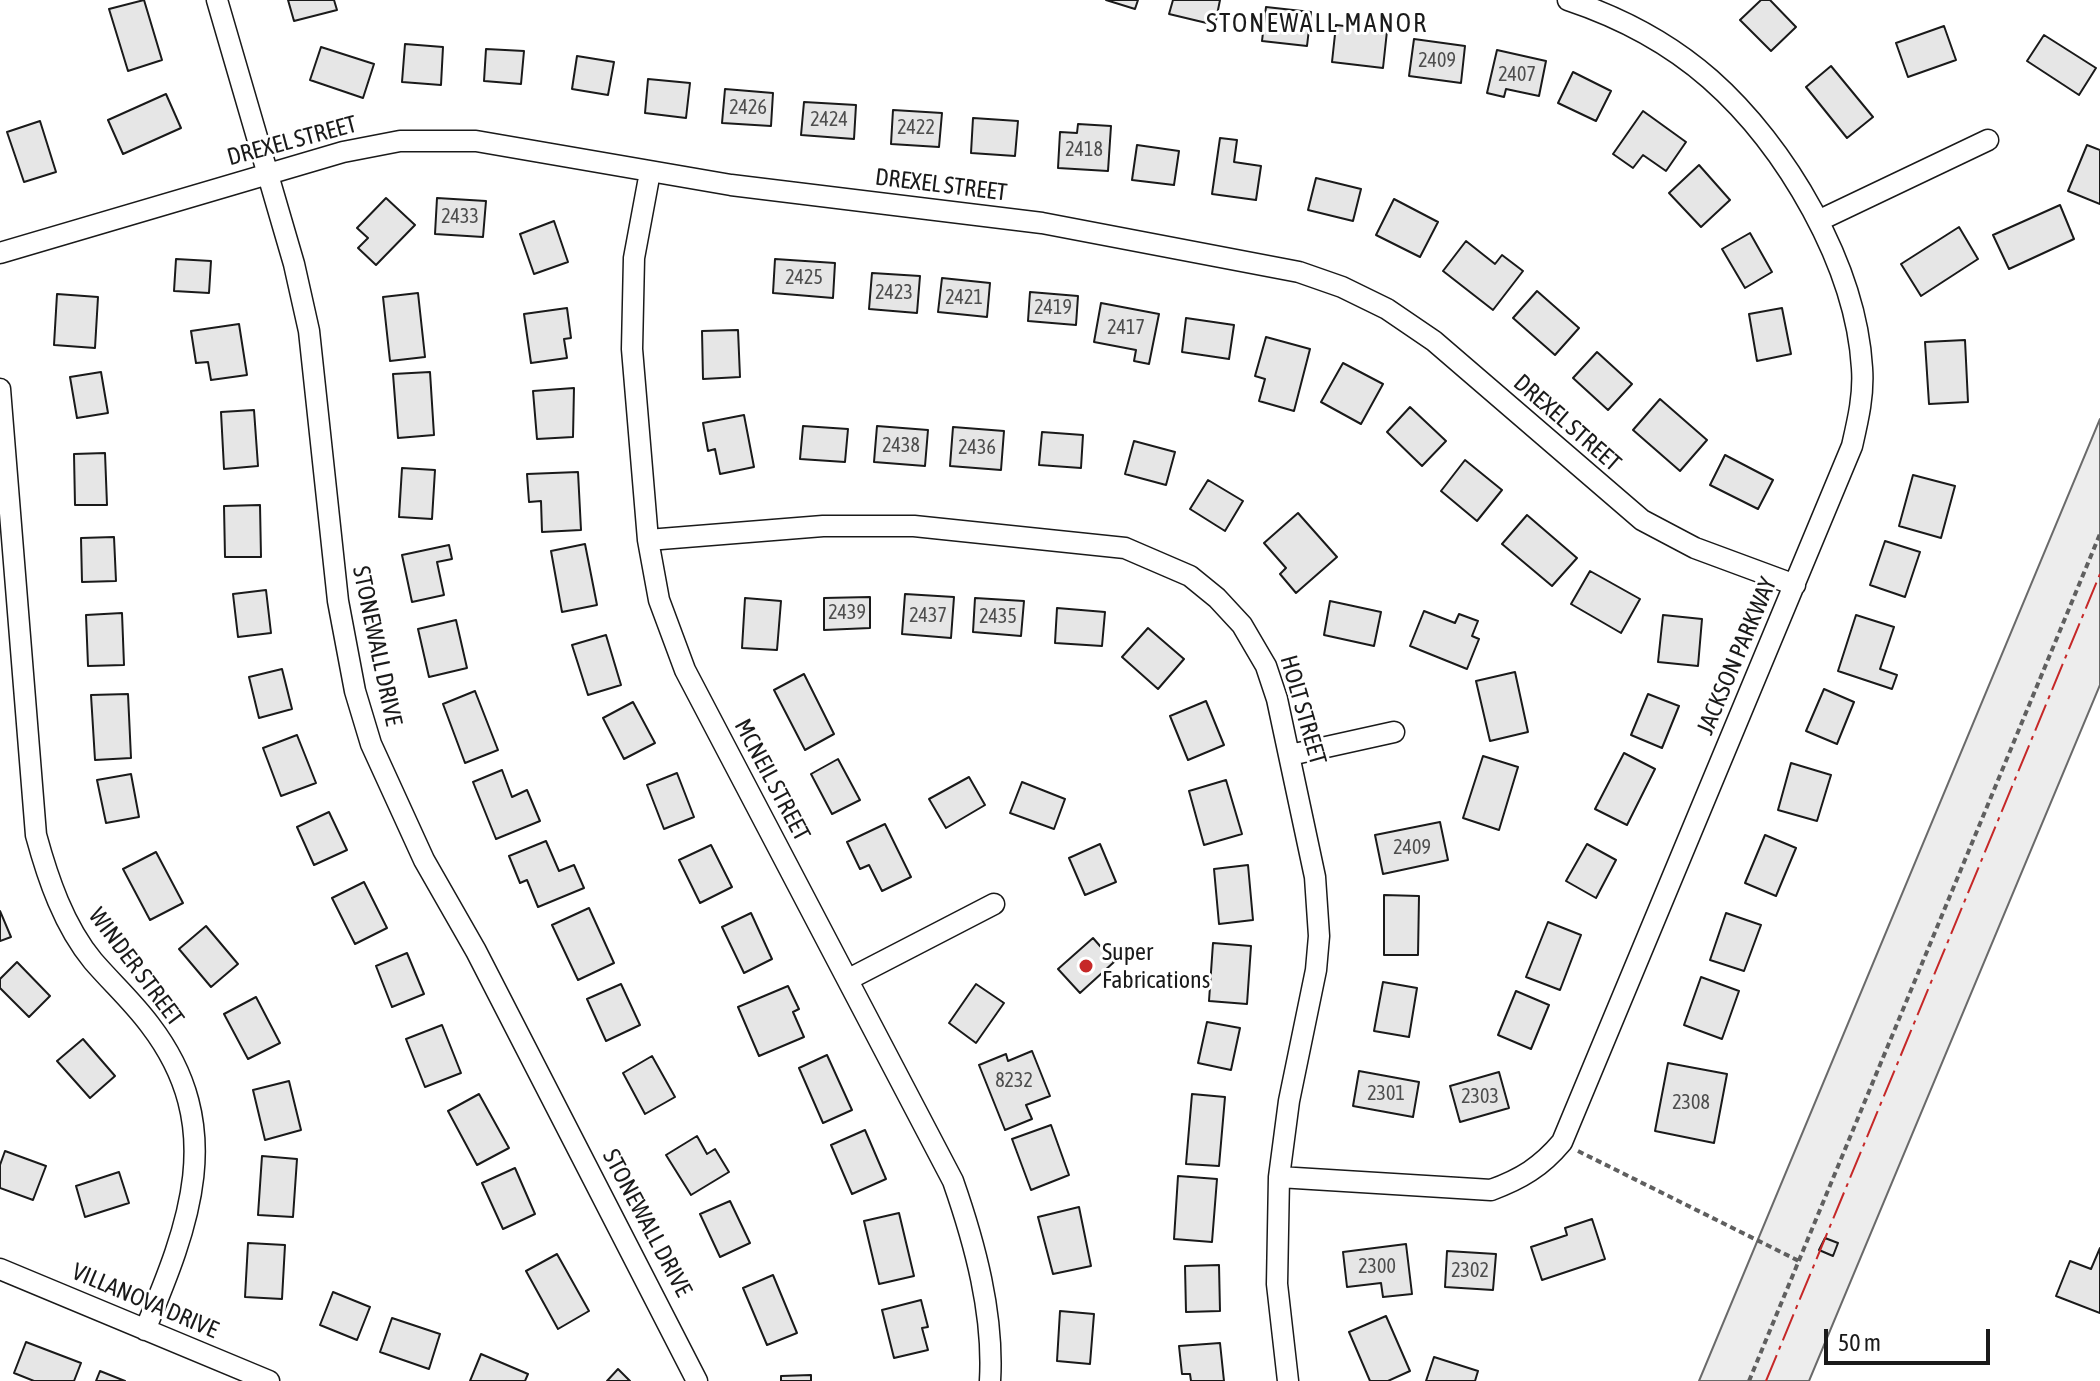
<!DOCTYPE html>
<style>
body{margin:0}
#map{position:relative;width:2100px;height:1381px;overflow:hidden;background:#fff;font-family:"Asap Condensed",sans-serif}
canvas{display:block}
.scale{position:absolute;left:1824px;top:1329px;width:166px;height:36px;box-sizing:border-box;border:4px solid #1a1a1a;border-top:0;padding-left:10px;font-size:24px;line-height:28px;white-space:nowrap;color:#1a1a1a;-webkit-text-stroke:6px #fff;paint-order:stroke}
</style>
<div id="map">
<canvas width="2100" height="1381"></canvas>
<div class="scale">50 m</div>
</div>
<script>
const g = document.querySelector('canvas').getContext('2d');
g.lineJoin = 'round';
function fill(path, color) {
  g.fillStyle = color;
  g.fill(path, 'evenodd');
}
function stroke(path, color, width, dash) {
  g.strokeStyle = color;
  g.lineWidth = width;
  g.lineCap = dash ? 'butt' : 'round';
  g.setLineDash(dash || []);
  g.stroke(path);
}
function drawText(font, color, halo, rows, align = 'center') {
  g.font = font + ' "Asap Condensed",sans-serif';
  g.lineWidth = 6;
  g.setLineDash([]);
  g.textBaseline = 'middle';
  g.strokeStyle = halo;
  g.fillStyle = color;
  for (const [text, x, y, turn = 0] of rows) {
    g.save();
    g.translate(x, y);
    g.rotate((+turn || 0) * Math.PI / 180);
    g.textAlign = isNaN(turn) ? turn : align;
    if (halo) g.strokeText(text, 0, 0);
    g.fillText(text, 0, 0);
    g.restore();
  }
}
const built = new Path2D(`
 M2100 419V685L1809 1381H1699Z`);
fill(built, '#ededed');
stroke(built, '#6a6a6a', 2);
const building = new Path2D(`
 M144 0 162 60 128 71 109 9Z
 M288 0H334L337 10 294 21Z
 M1106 0H1138L1135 9Z
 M1173 0H1220L1215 25 1169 14Z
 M1761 0H1770L1796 27 1771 51 1740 20Z
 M1266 7 1311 12 1307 46 1262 41Z
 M1336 25 1387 31 1383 68 1332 62Z
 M1944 26 1956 60 1908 77 1896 43Z
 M2044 35 2096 68 2079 95 2027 61Z
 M1414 39 1465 46 1461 83 1409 76Z
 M405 44 443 47 441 85 402 82Z
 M321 47 374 64 363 98 310 80Z
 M486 49 524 51 521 84 484 81Z
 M1497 50 1546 61 1539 96 1506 89 1504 97 1487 93Z
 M577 56 614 62 608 95 572 89Z
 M1831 66 1873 117 1847 138 1806 87Z
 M1573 72 1611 91 1596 121 1558 103Z
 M648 79 690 83 686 118 645 113Z
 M725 89 773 93 771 126 722 123Z
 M166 94 181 128 123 154 108 120Z
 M804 102 856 105 854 139 801 135Z
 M893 110 942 113 939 147 891 144Z
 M1643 111 1686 142 1666 171 1643 155 1633 168 1613 154Z
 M973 118 1018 121 1015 156 971 153Z
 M40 121 56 172 24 182 7 132Z
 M1078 124 1111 126 1108 171 1058 168 1060 132 1077 133Z
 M1220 138 1237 140 1234 162 1261 166 1256 200 1212 194Z
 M1137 145 1179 151 1174 185 1132 180Z
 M2087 145 2100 150V204L2068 191Z
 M1699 165 1730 200 1701 227 1669 193Z
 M1316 178 1361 189 1353 221 1308 210Z
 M386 198 415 225 376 265 358 248 368 238 357 228Z
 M437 198 486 201 483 237 435 234Z
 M1394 199 1438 222 1420 257 1376 235Z
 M2060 205 2074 239 2009 269 1993 235Z
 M554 221 568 262 534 274 520 234Z
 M1959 227 1978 259 1921 296 1901 264Z
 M1750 233 1772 272 1745 288 1722 249Z
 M1466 241 1495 264 1502 255 1523 271 1493 310 1443 271Z
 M176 259 211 261 209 293 174 291Z
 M775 259 835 263 833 298 773 293Z
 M872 273 920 276 917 313 869 309Z
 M942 278 990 283 987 317 938 312Z
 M1537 291 1579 328 1555 355 1513 318Z
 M1030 292 1078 296 1076 325 1028 321Z
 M418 293 425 357 390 361 383 297Z
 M57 294 98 297 95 348 54 345Z
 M1101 303 1159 314 1149 364 1134 361 1136 350 1094 342Z
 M567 308 571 338 564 339 567 358 531 363 524 314Z
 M1782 308 1791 354 1757 361 1749 314Z
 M1186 318 1234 325 1229 359 1182 352Z
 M239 324 247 375 211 380 208 362 196 363 191 331Z
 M738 330 740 377 703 379 702 331Z
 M1266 337 1310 349 1294 411 1259 401 1265 379 1255 376Z
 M1965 340 1968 402 1929 404 1925 342Z
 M1597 352 1632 384 1608 410 1573 378Z
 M1343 363 1383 384 1361 424 1321 402Z
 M101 372 108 413 77 418 70 377Z
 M430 372 434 435 398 438 393 374Z
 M574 388 573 437 537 439 533 391Z
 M1660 399 1707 440 1680 471 1633 430Z
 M1410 407 1446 441 1422 466 1387 432Z
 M254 410 258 466 224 469 221 412Z
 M744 415 754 467 720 474 715 449 708 451 703 423Z
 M803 426 848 429 845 462 800 459Z
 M877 426 928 430 925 466 874 462Z
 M953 427 1004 431 1001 470 950 466Z
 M1042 432 1083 435 1081 468 1039 465Z
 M1134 441 1175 452 1166 485 1125 474Z
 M105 453 107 505H75L74 454Z
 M1725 455 1773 480 1758 509 1710 485Z
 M1465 460 1502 490 1477 521 1441 491Z
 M402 468 435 470 432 519 399 517Z
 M578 472 581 530 542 532 541 501 529 502 527 474Z
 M1913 475 1955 486 1941 538 1899 526Z
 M1208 480 1243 501 1225 531 1190 509Z
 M260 505 261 557H225L224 506Z
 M1298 513 1337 557 1296 593 1280 574 1286 568 1264 543Z
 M1527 515 1577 558 1552 586 1502 544Z
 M114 537 116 581 82 582 81 538Z
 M1885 541 1920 552 1905 597 1870 585Z
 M585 544 597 605 562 612 551 551Z
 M449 545 452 559 437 562 444 595 412 602 402 555Z
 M1590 571 1640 599 1621 633 1571 604Z
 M266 590 271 633 238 637 233 594Z
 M905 594 954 597 951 638 902 634Z
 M870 597V628L824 630V598Z
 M745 598 781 601 777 650 742 648Z
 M975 598 1024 601 1021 636 973 632Z
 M1330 601 1381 612 1374 646 1324 635Z
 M1057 608 1105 612 1102 646 1055 643Z
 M1424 611 1455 623 1459 614 1478 621 1472 636 1479 639 1467 669 1410 646Z
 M122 613 124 665 88 666 86 615Z
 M1663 615 1702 619 1698 666 1658 662Z
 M1856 615 1894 627 1880 669 1897 675 1892 689 1838 671Z
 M456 620 467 668 429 677 418 629Z
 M1148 628 1184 659 1158 689 1122 657Z
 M606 635 621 685 588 695 572 645Z
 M282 669 292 709 259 718 249 677Z
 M1515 672 1528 732 1490 741 1476 681Z
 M804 674 834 734 805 750 774 690Z
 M1824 689 1854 702 1837 744 1806 731Z
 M475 691 498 750 465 763 443 704Z
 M128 694 131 758 95 760 91 695Z
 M1648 694 1679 706 1662 748 1631 735Z
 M1206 701 1224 745 1188 760 1170 716Z
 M633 702 655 743 624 759 603 718Z
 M297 735 316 783 281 796 263 748Z
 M1624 753 1655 769 1627 825 1595 809Z
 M1483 756 1518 767 1499 830 1463 818Z
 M838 759 860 800 832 814 811 774Z
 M1791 763 1831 775 1817 821 1778 810Z
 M502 770 512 797 527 790 540 821 496 839 473 782Z
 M677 773 694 817 664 829 647 785Z
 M131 774 139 817 106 823 97 780Z
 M969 777 985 805 946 828 929 799Z
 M1226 780 1242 834 1204 845 1189 791Z
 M1022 782 1065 799 1054 829 1010 813Z
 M329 812 347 850 314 865 297 827Z
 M1440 822 1448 860 1383 874 1375 835Z
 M885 824 911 877 882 891 869 865 860 869 847 842Z
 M1765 835 1796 848 1776 896 1745 883Z
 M546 841 559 871 574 865 584 888 538 907 527 880 520 883 509 856Z
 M1100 844 1116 882 1085 895 1069 858Z
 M1587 844 1616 860 1596 898 1566 881Z
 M711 845 732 887 700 903 679 860Z
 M156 852 183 903 150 920 123 869Z
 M1248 865 1253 920 1219 924 1214 869Z
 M364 882 387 928 355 944 332 898Z
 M1384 895 1419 896 1418 955H1384Z
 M589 908 614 963 578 980 552 925Z
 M0 911 11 937 0 941Z
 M751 913 772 959 744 973 722 927Z
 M1726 913 1761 925 1744 971 1710 960Z
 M1548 922 1581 935 1560 990 1526 977Z
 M206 926 238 964 211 987 179 949Z
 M1093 938 1114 962 1080 993 1058 969Z
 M1213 943 1251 946 1247 1004 1209 1001Z
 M407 953 424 994 392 1007 376 966Z
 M17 962 50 996 29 1017 0 988V979Z
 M1701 977 1739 991 1722 1039 1684 1025Z
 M1383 982 1417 988 1409 1037 1374 1031Z
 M621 984 640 1025 606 1041 587 999Z
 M976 984 1004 1003 976 1043 949 1023Z
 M788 986 799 1009 793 1012 804 1037 759 1056 738 1007Z
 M1516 991 1549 1005 1531 1049 1498 1035Z
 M256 997 280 1043 248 1059 224 1014Z
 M1207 1022 1240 1028 1231 1070 1198 1063Z
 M442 1025 461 1073 425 1087 406 1039Z
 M83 1039 115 1076 90 1098 57 1061Z
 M1032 1051 1050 1096 1026 1105 1032 1119 1005 1130 979 1065 1006 1054 1008 1061Z
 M827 1055 852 1110 823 1123 799 1068Z
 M652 1056 675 1097 645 1114 623 1073Z
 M1668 1063 1727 1074 1714 1143 1655 1131Z
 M1359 1071 1419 1082 1413 1117 1353 1106Z
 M1499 1072 1509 1108 1460 1122 1450 1086Z
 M289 1081 301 1130 265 1140 253 1090Z
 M479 1094 509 1148 477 1165 448 1111Z
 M1192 1094 1225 1097 1219 1166 1186 1164Z
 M1051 1125 1069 1175 1031 1190 1012 1139Z
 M865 1130 886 1179 852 1194 831 1145Z
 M697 1136 707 1154 715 1149 729 1172 691 1195 666 1155Z
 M5 1151 46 1166 33 1200 0 1188V1165Z
 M262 1156 297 1159 293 1217 258 1215Z
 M515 1168 535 1214 503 1229 482 1183Z
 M119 1172 129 1203 85 1217 76 1186Z
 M1178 1176 1217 1179 1212 1242 1174 1239Z
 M730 1201 750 1243 720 1257 700 1214Z
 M1079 1207 1091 1266 1053 1274 1038 1217Z
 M899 1213 914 1276 879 1284 864 1221Z
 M1592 1219 1605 1259 1542 1280 1531 1247 1567 1235 1565 1228Z
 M1825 1238 1838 1243 1833 1256 1819 1250Z
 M248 1243 285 1245 282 1299 245 1297Z
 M1406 1244 1412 1294 1383 1297 1381 1283 1347 1287 1343 1252Z
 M2100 1248V1313L2056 1296 2070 1261 2091 1269Z
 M1447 1251 1496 1254 1493 1290 1445 1287Z
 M557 1254 589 1311 558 1329 526 1271Z
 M1219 1265 1220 1311 1186 1312 1185 1266Z
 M773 1275 797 1333 767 1345 743 1288Z
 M333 1292 370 1307 357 1340 320 1325Z
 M921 1300 928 1327 922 1328 928 1350 894 1358 882 1310Z
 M1060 1311 1094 1314 1090 1364 1057 1361Z
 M1386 1316 1410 1371 1388 1381H1370L1349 1332Z
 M392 1318 440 1334 429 1369 380 1352Z
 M26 1342 81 1363 74 1381H34L14 1373Z
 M1220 1343 1224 1381H1191L1190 1374H1182L1179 1346Z
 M481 1354 528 1374 525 1381H470Z
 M1434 1357 1478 1371 1475 1381H1426Z
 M618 1369 630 1381H607Z
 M100 1371 125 1381H96Z
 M811 1375V1381H781V1376Z`);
fill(building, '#e6e6e6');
stroke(building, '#1a1a1a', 2);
const minor = new Path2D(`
 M217 0 294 264 309 331 338 601 355 691 371 744 424 860 476 951 697 1381
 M650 172 634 258 632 349 648 540 659 600 685 670 953 1181C975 1244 994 1314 990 1381
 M1818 221 1988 140
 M0 253 343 152 400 141H476L731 185 1042 223 1299 272 1342 287 1387 309 1434 341 1642 520 1695 548 1795 585
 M0 389 36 835C48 879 64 926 93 961 112 983 133 1002 150 1025 228 1127 189 1225 145 1330
 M648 540 823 526H914L1125 548 1190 576 1217 598 1242 625 1266 666 1277 699 1315 877 1319 936 1316 970 1289 1101 1279 1177 1277 1284 1288 1381
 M1290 755 1394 732
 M849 979 994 904
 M1279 1177 1491 1190C1521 1179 1541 1167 1562 1142L1852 446C1858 420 1864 395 1862 368 1856 265 1786 146 1710 79 1669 43 1619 17 1568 0
 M0 1269 269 1381`);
stroke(minor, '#1a1a1a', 23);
stroke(new Path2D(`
 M1578 1151 1799 1261
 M1749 1381 2100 534`), '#5f5f5f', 4, [6, 4]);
stroke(minor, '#fff', 20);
stroke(new Path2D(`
 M1766 1381 2100 574`), '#c62828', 2, [28, 6, 4, 6]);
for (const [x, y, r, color] of [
 [1086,966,8,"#c62828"]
]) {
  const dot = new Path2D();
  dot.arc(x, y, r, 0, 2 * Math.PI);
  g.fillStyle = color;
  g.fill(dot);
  stroke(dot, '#fff', 3);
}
drawText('20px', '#4d4d4d', null, [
 ["2409",1437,61],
 ["2407",1517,75],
 ["2426",748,108],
 ["2424",829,120],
 ["2422",916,128],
 ["2418",1084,150],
 ["2433",460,217],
 ["2425",804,278],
 ["2423",894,293],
 ["2421",964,298],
 ["2419",1053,308],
 ["2417",1126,328],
 ["2438",901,446],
 ["2436",977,448],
 ["2439",847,613],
 ["2437",928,616],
 ["2435",998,617],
 ["2409",1412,848],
 ["8232",1014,1081],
 ["2301",1386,1094],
 ["2303",1480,1097],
 ["2308",1691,1103],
 ["2300",1377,1267],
 ["2302",1470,1271]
]);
drawText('24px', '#1a1a1a', '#fff', [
 ["DREXEL STREET",292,141,-15],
 ["DREXEL STREET",941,185,7],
 ["DREXEL STREET",1567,423,41],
 ["STONEWALL DRIVE",377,646,78],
 ["JACKSON PARKWAY",1737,656,-67],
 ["HOLT STREET",1303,710,74],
 ["MCNEIL STREET",772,780,62],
 ["WINDER STREET",136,967,53],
 ["STONEWALL DRIVE",647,1223,62],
 ["VILLANOVA DRIVE",145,1301,23]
]);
drawText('24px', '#1a1a1a', '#fff', [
 ["Super",1102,952],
 ["Fabrications",1102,980]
], 'left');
g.letterSpacing = '2px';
drawText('26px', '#1a1a1a', '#fff', [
 ["STONEWALL MANOR",1317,24]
]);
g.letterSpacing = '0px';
</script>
